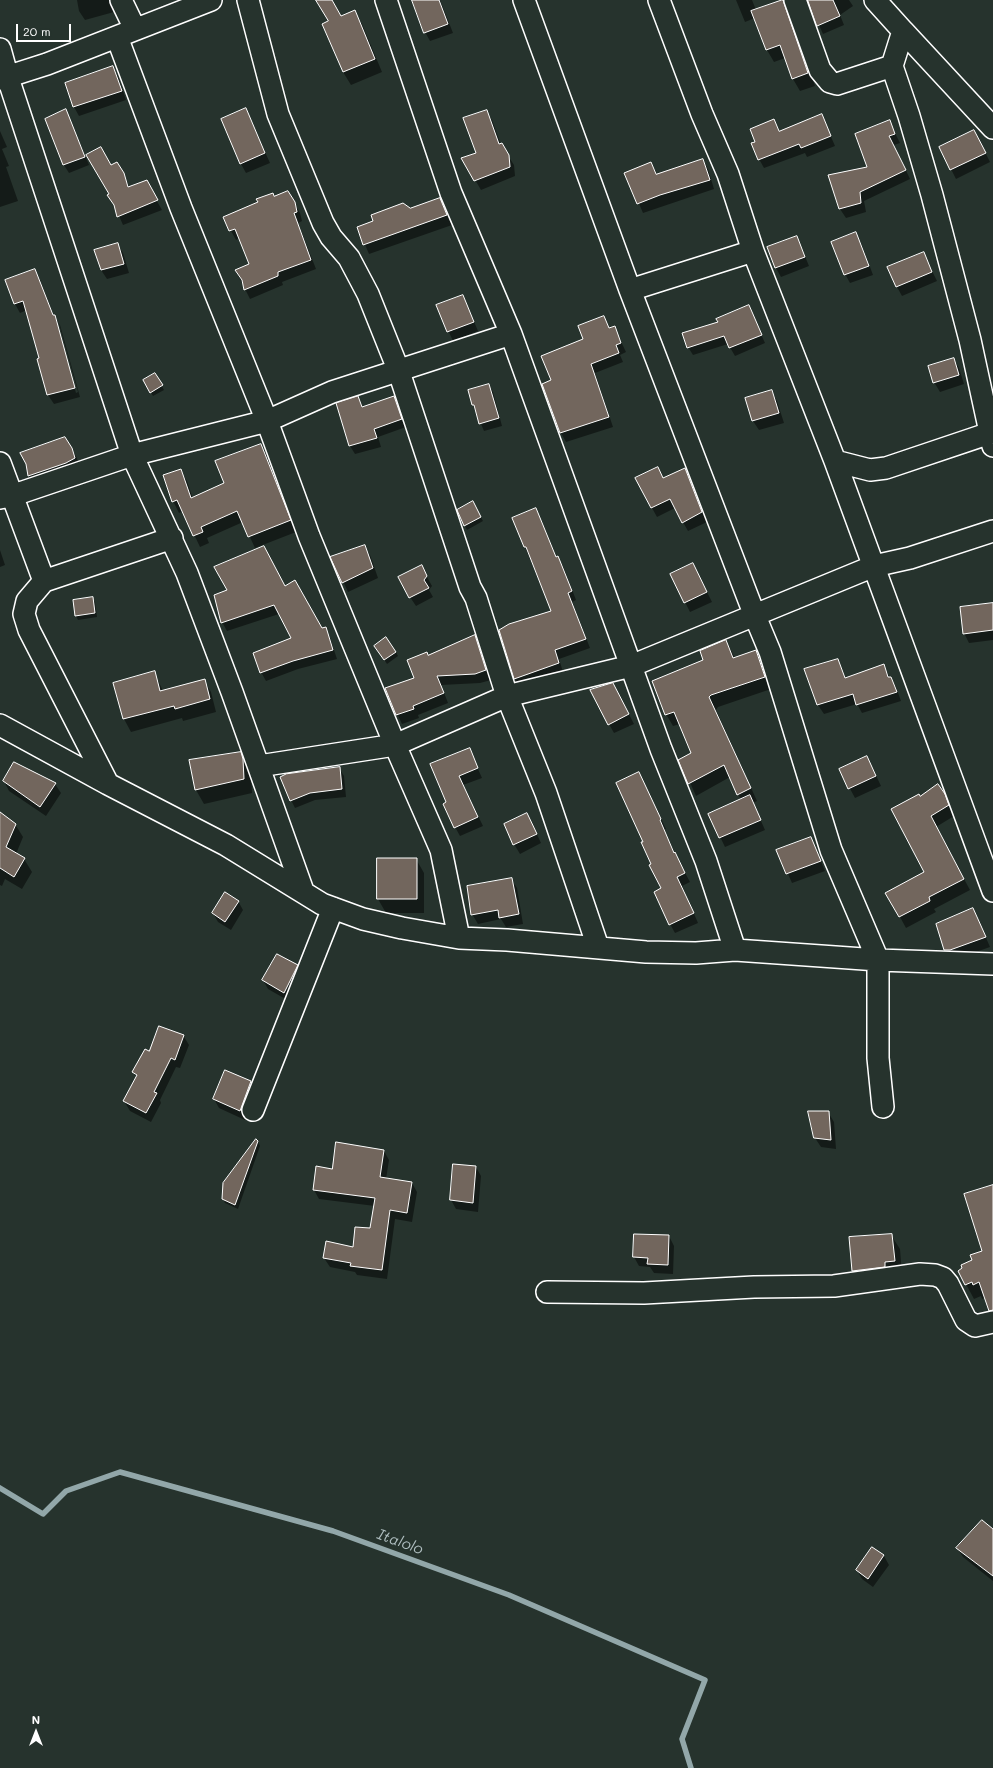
<!DOCTYPE html>
<style>
body{margin:0}
#map{position:relative;width:993px;height:1768px;overflow:hidden;background:#26332d;font-family:Mali,sans-serif}
canvas{display:block}
.north{position:absolute;left:16px;top:1712px;width:40px;height:40px;-webkit-text-stroke:3px #26332d;paint-order:stroke;rotate:0deg;font-size:11px;font-weight:700;line-height:16px;text-align:center;color:#fff}
.north::after{content:'';display:block;margin:auto;width:14px;height:18px;background:#fff;clip-path:polygon(50% 0,100% 100%,50% 72%,0 100%)}
.scale{position:absolute;left:16px;top:24px;width:55px;height:18px;box-sizing:border-box;border:2px solid #fff;border-top:0;padding-left:5px;font-size:12px;line-height:14px;white-space:nowrap;color:#fff;-webkit-text-stroke:3px #26332d;paint-order:stroke}
</style>
<div id="map">
<canvas width="993" height="1768"></canvas>
<div class="north">N</div>
<div class="scale">20 m</div>
</div>
<script>
const g = document.querySelector('canvas').getContext('2d');
g.lineJoin = 'round';
function fill(path, color) {
  g.fillStyle = color;
  g.fill(path, 'evenodd');
}
function stroke(path, color, width, dash) {
  g.strokeStyle = color;
  g.lineWidth = width;
  g.lineCap = dash ? 'butt' : 'round';
  g.setLineDash(dash || []);
  g.stroke(path);
}
function drawText(font, color, halo, rows, align = 'center') {
  g.font = font + ' Mali,sans-serif';
  g.lineWidth = 3;
  g.setLineDash([]);
  g.textBaseline = 'middle';
  g.strokeStyle = halo;
  g.fillStyle = color;
  for (const [text, x, y, turn = 0] of rows) {
    g.save();
    g.translate(x, y);
    g.rotate((+turn || 0) * Math.PI / 180);
    g.textAlign = isNaN(turn) ? turn : align;
    if (halo) g.strokeText(text, 0, 0);
    g.fillText(text, 0, 0);
    g.restore();
  }
}
fill(new Path2D(`
 M77 0H112L114 12 85 20 79 11Z
 M317 0H332L341 17 354 12 362 24 382 72 351 85 343 72 329 22Z
 M413 0H440L453 33 430 41 425 32Z
 M736 0H752L756 10 783 1 790 13 815 86 800 91 793 79 785 58 774 62 767 50 755 18 745 22Z
 M808 0H849L853 6 840 15 844 25 823 34Z
 M113 67 118 76 126 100 79 116 74 107 66 84Z
 M66 110 89 165 69 173 64 165Z
 M246 110 270 163 246 173 241 164Z
 M486 111 492 120 501 145 514 165 515 176 481 190 463 159 477 153Z
 M822 116 835 146 807 157 805 153 764 168 759 159 756 142 774 121 780 132Z
 M889 121 900 143 894 145 910 179 864 201 866 212 846 218 840 209 829 175 868 168Z
 M0 131 7 147 2 149 9 166 6 167 18 201 0 207Z
 M979 140 990 162 956 179 951 169Z
 M703 160 708 169 714 189 643 213 626 173 651 163 657 174Z
 M117 163 130 188 146 182 162 210 123 225 110 195V166Z
 M288 192 300 213 302 221 298 223 316 269 282 282 283 285 250 299 236 271 250 265 240 238 236 240 224 218Z
 M410 209H444L452 225 369 254 358 228Z
 M855 233 861 243 873 275 850 283 845 274Z
 M797 237 809 266 781 277 776 268Z
 M117 244 123 253 129 273 107 279 101 270 96 250Z
 M923 253 937 281 902 296 897 287Z
 M35 271 40 280 54 316 60 325 80 397 54 404 48 395 27 310 20 313 15 304ZM56 321 59 324 78 392 76 393Z
 M463 296 478 331 453 341 437 306Z
 M748 306 765 343 735 356 728 344 693 355 688 347 719 322Z
 M604 317 610 329 614 327 626 352 620 355 623 362 595 373 613 427 566 442 561 433 585 339Z
 M954 359 959 368 964 384 940 392 934 382Z
 M155 374 164 390 153 396 144 381Z
 M489 385 493 392 502 426 484 431 473 405Z
 M772 391 777 401 784 423 759 430 753 421 747 399Z
 M358 397 363 408 394 397 399 405 406 427 378 437 381 447 355 454 350 446 337 404Z
 M261 445 267 456 296 532 255 548 243 522 207 538 209 543 200 547 183 511 179 513 173 501 180 470 187 481 193 499 225 484Z
 M71 448 77 458 79 467 34 485 29 476Z
 M685 469 690 479 707 522 688 531 675 508 657 517 636 479H663Z
 M473 503 483 521 467 530 465 526Z
 M536 509 557 558 563 566 576 600 572 602 590 648 559 659 563 672 520 688 515 679 500 630 552 612 525 547Z
 M364 546 370 555 378 578 348 592 332 557Z
 M0 550 5 565 0 567Z
 M693 564 712 602 690 612 685 602Z
 M421 566 432 586 429 590 433 597 416 606 410 597Z
 M285 587 322 630 325 629 330 638 337 659 298 669 266 681 261 672 292 638 279 614 227 631 222 622 228 590Z
 M92 598 95 602 97 617 78 620 76 616Z
 M993 604V640L969 643 964 633Z
 M475 637 480 646 491 680 480 683 441 685 448 703 418 715 419 718 402 724 386 689 415 678 428 656Z
 M726 641 735 658 756 651 763 663 771 689 718 707 716 710 757 801 753 803 765 830 725 847 709 814 741 800 730 777 696 796 680 760 692 754 680 724 673 726 666 714 705 661Z
 M378 650 396 652 398 656 387 664Z
 M837 660 846 679 883 666 896 687 901 701 862 713 857 704 824 714 818 705 806 670Z
 M154 672 163 691 204 680 211 692 216 712 183 721 182 718 131 732 124 719 114 683Z
 M618 693 634 724 614 733 609 724Z
 M469 749 482 778 463 785 483 826 460 836 455 827 447 803Z
 M240 754 251 774 252 793 204 804 196 790 190 761Z
 M872 767 881 786 855 798 840 770Z
 M339 768 344 776 346 797 315 800 295 808 291 800Z
 M639 774 666 829 664 830 675 854 690 882 682 886 698 923 675 933 670 924 662 889 652 865Z
 M4 781 55 784 61 793 46 816 9 791Z
 M944 795 954 816 936 827 970 890 934 909 936 912 906 928 887 893 925 873 919 797Z
 M0 814 15 824 23 837 16 854 24 859 32 872 22 889 5 879 2 886 0 885Z
 M532 824 541 843 520 854 514 844Z
 M811 838 825 871 792 883 778 851Z
 M416 859 424 873V913H386L378 899Z
 M511 879 517 888 523 924 506 927 501 919 478 924 472 914Z
 M238 901 243 910 231 930 218 922 213 913Z
 M978 919 990 947 956 959H950L945 950Z
 M297 966 302 975 289 1001 268 989 263 980Z
 M183 1035 189 1045 180 1068 176 1067 160 1100 161 1103 151 1122 130 1111 124 1101 137 1078 134 1072 150 1053Z
 M226 1071 251 1082 256 1091 245 1120 219 1108 214 1099Z
 M828 1112 834 1122 836 1149 821 1147 815 1138Z
 M258 1141 260 1146 238 1209 225 1203 223 1199Z
 M384 1151 389 1160 386 1179 412 1183 417 1192 412 1222 395 1219 387 1279 357 1275 355 1272 330 1267 324 1258 354 1248 370 1229 375 1206 319 1199 314 1190 333 1170Z
 M454 1165 476 1167 481 1176 478 1212 456 1209 451 1200Z
 M993 1186V1307L986 1297 982 1299 981 1296 974 1299 959 1271 982 1252 980 1247H982Z
 M891 1235 900 1249 902 1275 861 1285 853 1271 850 1238Z
 M669 1236 674 1246 673 1274 654 1273 650 1267 639 1266 634 1257Z
 M993 1530V1581L963 1557 957 1548Z
 M873 1548 884 1556 889 1565 873 1587 862 1579 857 1570Z`), '#0007');
stroke(new Path2D(`
 M0 1488 43 1514 66 1491 120 1472 333 1531 509 1595 705 1680 682 1739 691 1768`), '#92a7a9', 5.5);
const building = new Path2D(`
 M316 0H332L341 16 355 10 375 59 343 72 322 24 328 21Z
 M412 0H439L448 24 424 33Z
 M782 0H783L808 73 792 79 780 45 766 50 751 11Z
 M808 0H833L840 16 817 26Z
 M113 66 122 91 73 107 65 83Z
 M246 108 265 153 240 164 221 119Z
 M66 109 85 157 63 165 45 119Z
 M487 110 499 144 502 143 509 155 510 167 474 181 461 158 476 153 463 118Z
 M822 114 831 136 801 148 799 144 758 160 751 143 755 142 750 129 774 119 779 131Z
 M890 120 895 134 889 136 906 170 860 192 861 203 839 209 828 175 867 167 855 134Z
 M974 130 986 153 950 170 939 147Z
 M101 147 111 165 117 162 124 173 128 187 147 180 158 200 117 217 114 205 107 195 109 194 86 155Z
 M703 159 710 180 660 195 637 204 624 173 651 162 656 174Z
 M288 191 295 202 297 212 294 213 311 260 278 272V276L244 290 242 280 235 270 249 264 235 229 229 231 223 217 258 202 256 199 273 193 274 196Z
 M440 198 447 215 363 245 357 227 373 221 371 215 403 203 410 208Z
 M856 232 869 266 844 275 831 242Z
 M797 236 805 257 775 268 767 247Z
 M118 243 124 264 101 270 94 250Z
 M924 252 932 272 896 287 887 267Z
 M35 269 53 315H55L75 388 47 395 37 359 39 358 23 301 14 304 5 280Z
 M463 295 474 322 447 332 436 305Z
 M749 305 762 335 729 348 724 336 687 348 682 333 718 322 716 319Z
 M604 316 609 328 615 326 621 343 616 345 619 353 591 364 609 417 560 433 542 384 551 380 541 356 583 339 578 326Z
 M954 358 959 375 933 383 928 366Z
 M155 373 163 385 150 393 143 380Z
 M489 384 499 418 479 424 474 405H472L468 390Z
 M772 390 779 413 752 421 745 398Z
 M358 396 362 407 394 396 402 419 374 429 377 438 349 446 336 403Z
 M65 437 72 448 75 458 66 463 28 476 26 464 20 453Z
 M261 444 291 520 248 537 237 511 201 527 203 532 193 536 177 500 172 502 163 475 181 469 191 498 224 483 215 461Z
 M658 467 663 478 685 468 702 512 682 523 670 499 651 508 635 478Z
 M473 501 481 517 464 526 457 510Z
 M536 508 556 557 558 556 572 591 568 593 586 639 555 650 559 663 514 679 499 630 509 624 551 611 526 547H524L512 518Z
 M365 545 373 568 342 583 330 557Z
 M264 546 285 586 295 580 322 628 326 627 333 650 293 661 260 673 253 653 291 638 274 605 221 623 214 595 227 590 214 567Z
 M693 563 707 592 684 603 670 574Z
 M422 565 427 576 424 580 429 588 409 598 398 577Z
 M93 597 95 613 75 616 73 600Z
 M993 603V630L963 634 960 607Z
 M475 635 486 670 475 674 437 676 444 693 413 706 414 709 396 715 385 688 414 678 407 660 427 652 428 655Z
 M386 637 396 652 384 660 374 646Z
 M726 640 733 658 756 650 765 677 711 695 709 697 751 788 737 795 724 765 688 784 678 760 691 753 674 712 665 715 652 681 703 660 700 651Z
 M838 659 845 678 884 664 888 677H891L897 692 856 705 853 694 817 705 804 669Z
 M155 671 160 691 205 679 210 699 175 709 174 706 123 719 113 683Z
 M613 683 629 714 608 725 590 690Z
 M470 748 478 768 459 776 478 817 454 828 443 804 446 802 430 764Z
 M241 752 243 759 244 779 195 790 189 760Z
 M867 756 876 776 848 789 839 769Z
 M14 762 56 783 40 807 3 781Z
 M340 767 342 789 310 793 290 801 280 777 286 774Z
 M639 772 661 819 660 820 674 853 675 852 685 873 677 877 694 913 669 925 654 892 661 888 649 865 651 864 641 842H643L616 783Z
 M938 784 945 794 949 805 931 816 964 879 929 897 930 901 899 917 885 893 924 872 891 809 919 794 920 796Z
 M750 795 761 820 719 838 708 814Z
 M0 812 16 824 6 847 25 858 14 877 0 868Z
 M527 813 537 834 513 845 504 824Z
 M811 837 821 861 786 874 776 850Z
 M377 858H417V899H377Z
 M512 878 519 914 499 918 498 910 471 915 467 886Z
 M225 892 239 901 225 922 212 913Z
 M973 908 986 937 950 950H944L936 924Z
 M277 954 298 965 284 993 262 980Z
 M159 1026 184 1035 175 1060 171 1058 154 1092 157 1093 146 1113 123 1101 137 1075 132 1072 145 1049 149 1051Z
 M225 1070 251 1081 240 1111 213 1099Z
 M808 1111H829L831 1140 814 1138Z
 M256 1139 258 1141 235 1205 222 1199 223 1183Z
 M336 1142 384 1150 380 1177 412 1182 407 1213 390 1210 382 1270 350 1266 351 1263 323 1258 326 1241 353 1247 355 1227 370 1228 375 1198 313 1190 316 1166 332 1169Z
 M453 1164 476 1166 473 1203 450 1200Z
 M993 1185V1310L989 1311 979 1282 973 1285 972 1282 965 1285 958 1271 962 1268 961 1265 972 1260 970 1255 982 1251 964 1194Z
 M634 1234 669 1235 668 1265 647 1264 648 1258 633 1257Z
 M892 1234 895 1261 885 1262V1267L852 1271 849 1237Z
 M982 1520 993 1529V1576L956 1548Z
 M872 1547 884 1555 868 1579 856 1570Z`);
fill(building, '#72665d');
stroke(building, '#fff', 1);
const minor = new Path2D(`
 M121 0 135 29
 M248 0 278 114 323 223 331 237 349 258 368 294 398 369 470 587 476 598 507 696 546 793 598 947
 M386 0 451 193 511 334 661 749 706 861 735 950
 M524 0 630 290 755 616 770 652 831 850 878 960V1058L883 1107
 M659 0 702 114 728 174 753 251 835 461 993 891
 M795 0 820 70 830 82 837 84 892 66
 M875 0 903 31 892 66 909 116 932 195 970 340 993 446
 M903 31 993 128
 M117 37 181 208 267 421 309 536 395 745 441 850 459 938
 M0 49 8 78 132 455 187 573 232 692 303 891
 M0 79 47 64 211 0
 M630 290 753 251
 M835 461 870 470 886 468 990 433
 M0 463 44 581
 M0 498 11 496 132 455 267 421 332 392 511 334
 M0 725 108 784 226 845 322 904 363 919 402 928 459 938 507 940 646 952 696 953 735 950 878 960 993 964
 M259 766 395 745 507 696 631 666 874 566 910 558 993 531
 M108 784 29 630 24 614 27 601 44 581 172 538
 M253 1110 333 908
 M547 1292 644 1293 754 1287 834 1286 920 1274 935 1275 943 1278 948 1284 966 1320 975 1326 993 1322`);
stroke(minor, '#fff', 24);
stroke(minor, '#26332d', 21);
drawText('italic 15px', '#aebdbf', '#26332d', [
 ["Italolo",400,1542,20]
]);
</script>
